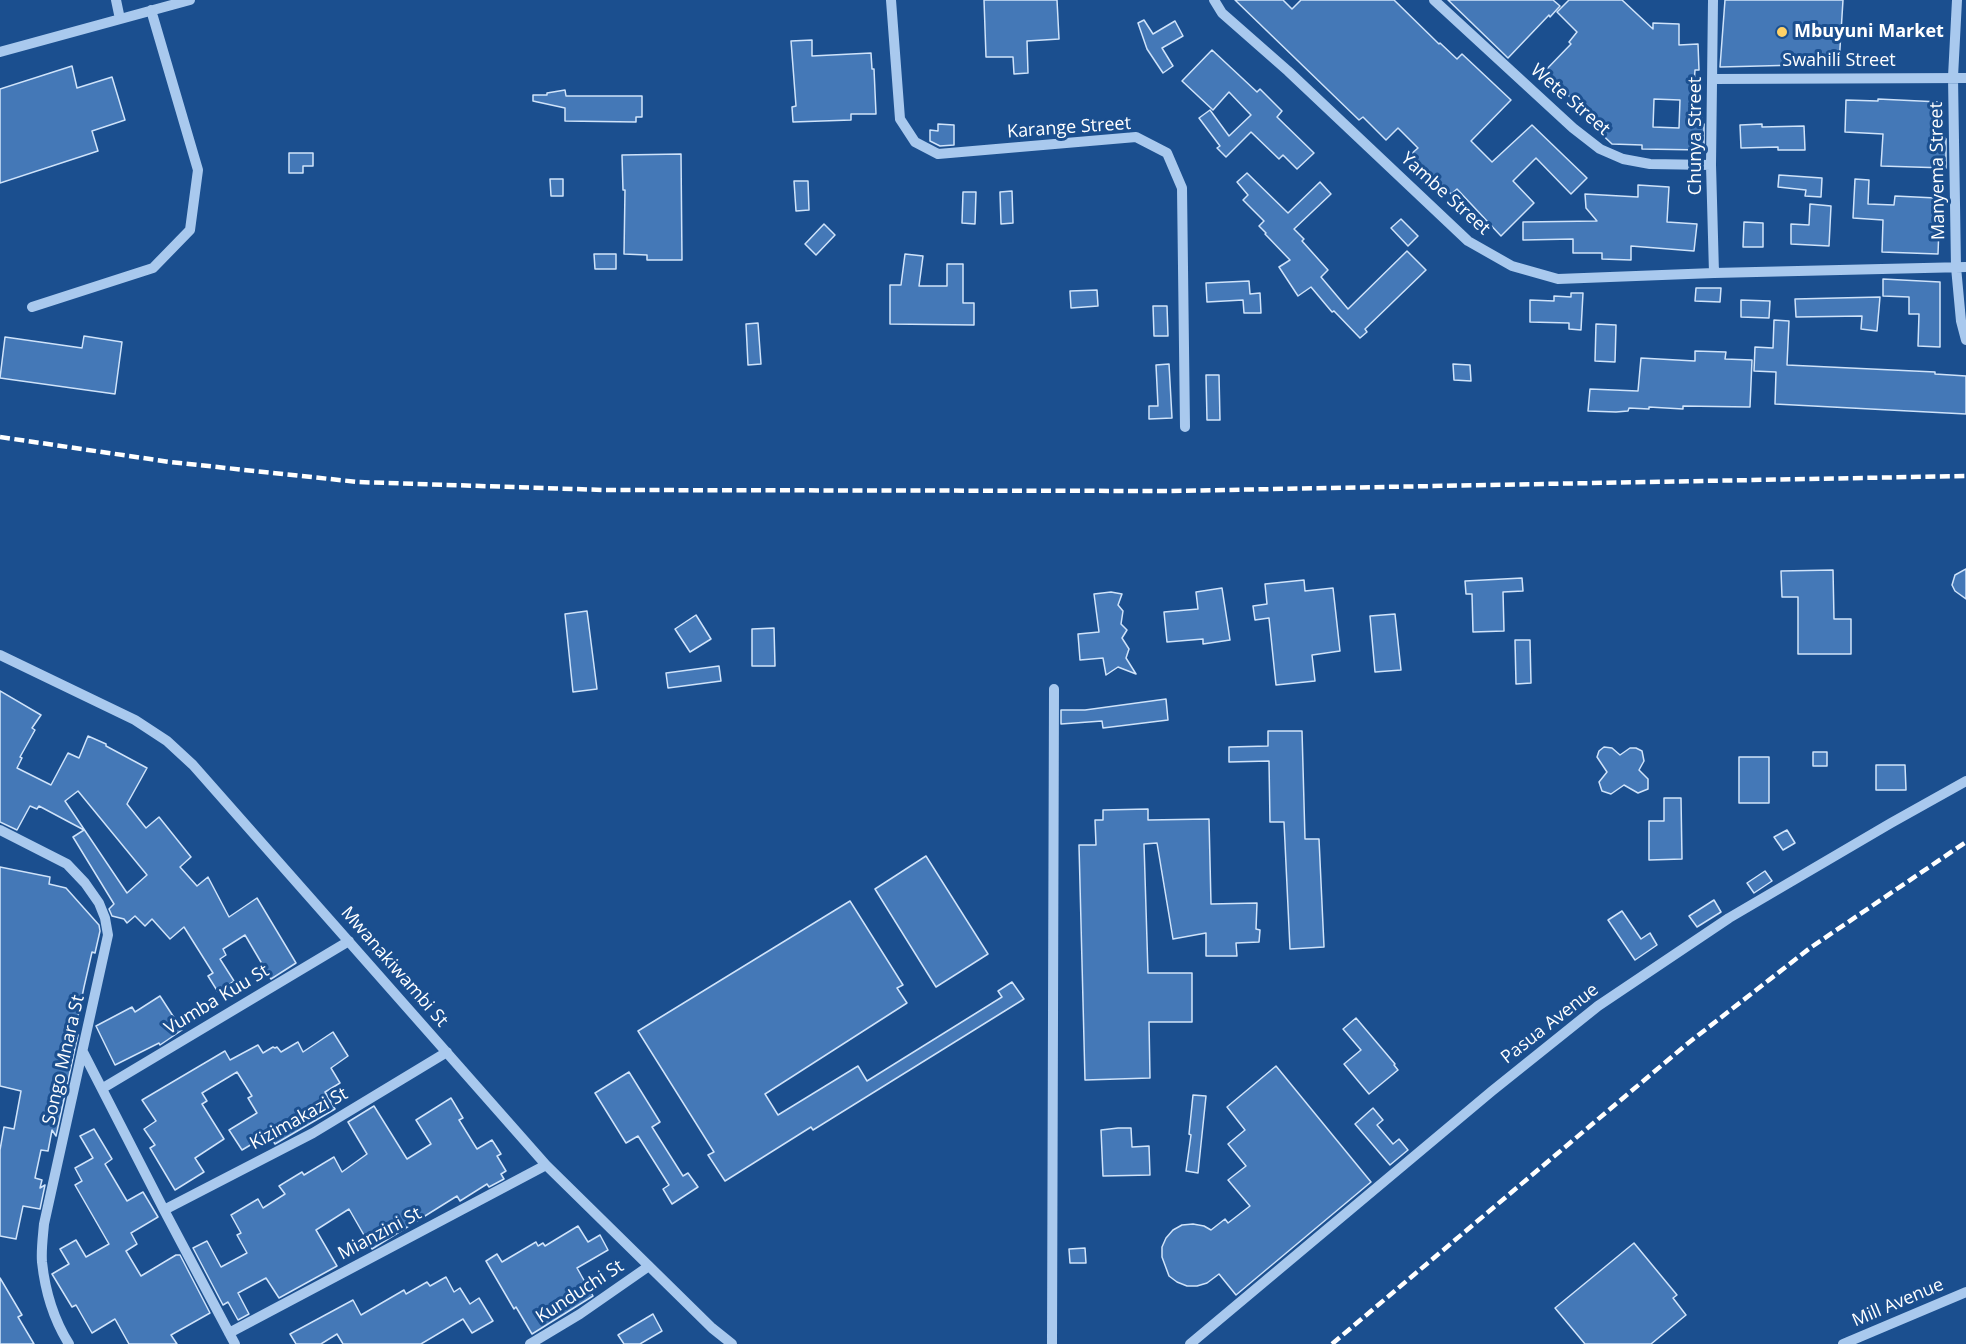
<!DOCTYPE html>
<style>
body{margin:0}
canvas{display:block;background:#1b4f8f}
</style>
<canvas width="1966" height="1344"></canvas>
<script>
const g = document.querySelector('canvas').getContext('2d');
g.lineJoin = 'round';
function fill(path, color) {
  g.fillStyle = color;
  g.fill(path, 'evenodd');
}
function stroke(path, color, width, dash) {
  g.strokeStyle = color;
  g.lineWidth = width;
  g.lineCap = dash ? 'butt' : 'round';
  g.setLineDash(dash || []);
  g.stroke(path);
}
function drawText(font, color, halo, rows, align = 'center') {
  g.font = font + ' "Open Sans",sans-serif';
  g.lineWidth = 6;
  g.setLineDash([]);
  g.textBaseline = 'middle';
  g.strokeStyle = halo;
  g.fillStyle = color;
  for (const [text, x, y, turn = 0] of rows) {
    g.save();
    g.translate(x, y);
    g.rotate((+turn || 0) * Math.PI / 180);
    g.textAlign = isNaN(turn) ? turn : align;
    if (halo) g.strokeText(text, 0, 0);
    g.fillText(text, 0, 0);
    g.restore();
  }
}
const building = new Path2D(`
 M984 0H1057L1059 39 1027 41 1028 73 1014 74 1013 57H986Z
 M1235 0H1283L1292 9 1301 0H1394L1439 44 1440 43 1457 59 1462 54 1511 100 1471 141 1492 162 1532 125 1587 178 1571 194 1536 158 1513 181 1534 203 1501 236 1457 189 1451 194 1430 172 1429 173 1410 155 1418 148 1398 128 1386 140 1363 117 1359 120Z
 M1448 0H1553L1560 6 1550 17 1549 15 1508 58Z
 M1569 0H1622L1653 29V23L1679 24V45L1698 44 1699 70H1695L1692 113H1701L1702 124H1704V150L1642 149V145L1612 144 1593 126 1596 123 1564 91 1562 93 1542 74 1571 44 1569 42 1577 32 1557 12ZM1654 99 1680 100 1679 128 1653 127Z
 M1725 0H1843L1839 64 1720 67Z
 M1144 20 1153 34 1175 21 1183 36 1162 48 1173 66 1163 73 1147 49 1138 23Z
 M812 40V56L871 53 872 69H874L876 114H851V120L793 122 792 107 796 106 791 41Z
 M1212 50 1257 92 1260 89 1282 111 1277 117 1314 153 1297 169 1283 155 1279 159 1251 132 1226 157 1217 148 1220 146 1199 118 1210 110 1229 136 1251 115 1229 92 1213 110 1182 81Z
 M72 66 77 88 112 77 125 120 92 131 98 151 0 183V89Z
 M565 90 566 96H642V117H636V122L565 121V108L533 101V95H547V93Z
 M1878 99 1940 102 1939 131 1946 139V168L1881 166 1883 134 1845 132 1846 100 1878 101Z
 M938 124 954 125V145L940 146 930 141V130L938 131Z
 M1762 124V127L1804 126 1805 150H1778V147L1741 148 1740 125Z
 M289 153H313V166H303V173H289Z
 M681 154 682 260H647V255L624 254 625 190H623L622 155Z
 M1247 173 1288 213 1320 182 1331 194 1294 229 1304 239 1302 241 1328 270 1321 277 1348 309 1407 251 1426 270 1365 329 1367 332 1360 338 1334 311 1332 312 1311 287 1298 296 1279 267 1290 260 1265 234 1266 233 1259 226 1264 221 1243 200 1248 195 1237 182Z
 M1779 175 1822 178 1821 197 1805 196 1806 190 1778 187Z
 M550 179H563V196H551Z
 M1855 179 1869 180 1868 204 1894 205 1895 196 1936 198 1934 227H1939L1938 254 1882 252 1883 220 1853 218Z
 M794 181H808L809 210 796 211Z
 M1638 185 1669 187 1667 222 1697 224 1694 251 1631 246V260L1602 259V253H1573V239L1523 240V222L1597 221 1586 208 1585 194 1638 197Z
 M1012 191 1013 223 1001 224 1000 192Z
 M963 192H976L975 224 962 223Z
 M1810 204 1831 206 1829 246 1791 244V224L1809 225Z
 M1401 219 1418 236 1408 246 1391 228Z
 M1744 222 1763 223V247H1743Z
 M824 224 835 235 816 255 805 244Z
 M594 254H616V269H595Z
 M905 254 923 256 919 286H947V264H963V303H974V325L890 324V285H901Z
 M1883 279 1940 282V347L1918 346 1919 314H1909V297L1883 296Z
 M1249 281 1250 294 1260 293 1261 313H1244L1243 300 1207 302 1206 283Z
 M1696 288H1721L1720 302 1695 301Z
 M1097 290 1098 306 1071 308 1070 291Z
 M1571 293H1583L1581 330 1569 329V323L1530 322V300L1554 301V296L1571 297Z
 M1880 297 1877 331 1861 329 1862 316 1796 317 1795 299Z
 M1741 300 1770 301 1769 318 1741 317Z
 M1153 306H1167L1168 336H1154Z
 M1774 320 1789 321 1787 365 1935 372V374L1966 376V414L1775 404 1776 372 1754 371 1755 347 1773 348Z
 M758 323 761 364 748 365 746 324Z
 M1596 324 1616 325 1615 362 1595 361Z
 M84 336 122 342 115 394 0 378 5 337 82 348Z
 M1695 351 1726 352 1725 359 1752 360 1750 407 1683 406V409L1649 407V409L1629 408 1628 411 1616 412 1588 411 1590 389 1638 391 1641 358 1695 361Z
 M1169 364 1172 418 1149 419V406H1158L1156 365Z
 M1453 364 1470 365 1471 381 1454 380Z
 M1206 375H1219L1220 420H1207Z
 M1966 569V599L1955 591 1952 585 1955 575Z
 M1833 570 1834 619H1851V654H1798V597H1782L1781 571Z
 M1522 578 1523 591 1503 592 1504 631 1473 632 1472 594H1466L1465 581Z
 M1304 580 1305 591 1333 588 1340 651 1312 655 1315 681 1276 685 1269 618 1255 620 1253 606 1267 604 1265 584Z
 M1222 588 1230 640 1203 644V639L1167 642 1164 612 1198 609 1196 592Z
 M1111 592 1122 594 1118 605 1123 611 1121 624 1127 630 1122 638 1129 649 1126 658 1136 674 1118 667 1106 675 1103 658 1080 660 1078 634 1099 632 1094 594Z
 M587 611 597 689 573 692 565 614Z
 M1395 614 1401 670 1375 672 1370 616Z
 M696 615 711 639 690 652 675 629Z
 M774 628 775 666H752V629Z
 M1515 640H1530L1531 683 1516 684Z
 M719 666 721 681 668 688 666 673Z
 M0 691 41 715 32 728 35 730 20 757 22 758 17 768 51 785 68 753 79 758 88 736 106 744V746L147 768 127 804 146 828 159 817 191 857 180 867 197 886 208 877 229 917 257 898 296 963 271 979 245 935 223 949 226 955 220 959 234 981 218 992 208 976 213 973 184 927 170 939 152 919 145 926 135 916 127 923 124 919 112 916 109 909 114 904 73 837 84 830 39 806 37 809 30 806 17 830 0 822ZM78 791 147 875 127 893 65 801Z
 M1166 699 1168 720 1103 728 1102 721 1061 724V710H1085Z
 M1268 731H1302L1305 839H1319L1324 947 1290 949 1284 822H1270L1269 761 1229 762V747L1268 746Z
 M1604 747 1612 748 1620 755 1630 748H1636L1642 751 1644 761 1639 770 1648 779V789L1638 793 1624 785 1611 794 1602 791 1599 782 1607 772 1597 757 1599 751Z
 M1813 752H1827V766H1813Z
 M1739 757H1769V803H1739Z
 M1876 765H1905L1906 790H1876Z
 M1664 798H1681L1682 859 1649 860V821H1664Z
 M1148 809V820L1209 819 1211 904 1257 903 1256 929 1260 930 1259 942 1236 943 1237 956H1206V933L1173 939 1157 843 1144 844 1148 973H1192V1022H1149L1150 1078 1085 1080 1079 845H1096L1095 820H1103V810Z
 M1787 830 1795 843 1783 850 1774 837Z
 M926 856 988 954 936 987 875 889Z
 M0 867 50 877 49 884 66 888 99 925 100 931 95 953 92 952 84 987 74 1036 78 1035 56 1136 52 1130 48 1151 41 1150 35 1178 42 1180 40 1188 45 1185 40 1209 23 1206 16 1239 0 1236V1150L4 1127 14 1129 21 1091 0 1086Z
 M1765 871 1772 881 1754 893 1747 883Z
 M1714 900 1721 912 1697 927 1689 916Z
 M850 901 903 985 897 988 907 1003 765 1094 778 1115 858 1066 867 1081 1002 997 998 991 1012 982 1024 999 813 1130 811 1127 725 1181 708 1155 714 1152 638 1031Z
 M1622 911 1641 939 1650 933 1657 945 1635 960 1608 920Z
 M160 996 182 1030 160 1045 159 1043 115 1065 96 1026 132 1007 135 1012Z
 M1356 1018 1395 1064 1394 1065 1398 1070 1369 1094 1344 1064 1361 1050 1343 1029Z
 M333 1032 348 1056 331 1068 340 1083 325 1092 335 1109 275 1144 269 1134 242 1150 229 1130 257 1113 248 1098 252 1096 237 1072 202 1093 207 1101 202 1104 224 1139 195 1158 204 1172 175 1190 150 1148 155 1145 144 1129 156 1121 142 1100 225 1051 230 1060 258 1045 263 1053 273 1047 275 1048 277 1047 281 1052 298 1042 303 1052Z
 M1276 1066 1371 1182 1236 1295 1219 1274 1207 1283 1197 1286H1187L1177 1282 1169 1276 1162 1257V1247L1166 1238 1173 1230 1182 1225 1193 1224 1204 1226 1211 1230 1225 1219 1228 1223 1250 1206 1228 1180 1246 1166 1228 1144 1245 1130 1227 1107Z
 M629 1072 660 1122 652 1127 683 1176 688 1173 698 1187 672 1204 663 1189 669 1185 638 1136 626 1143 595 1093Z
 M1193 1095 1206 1096 1198 1173 1186 1171 1191 1135 1189 1134Z
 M451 1098 463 1118 459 1120 477 1149 492 1140 501 1154 497 1156 506 1171 501 1174 504 1179 489 1187 487 1184 460 1201 457 1196 372 1249 349 1209 316 1230 337 1266 279 1298 266 1278 238 1293 249 1314 238 1320 228 1302 223 1305 193 1248 207 1241 221 1267 247 1253 237 1235 241 1233 231 1215 258 1199 263 1208 285 1194 279 1186 302 1172 304 1175 334 1157 342 1172 367 1154 348 1122 374 1106 407 1159 431 1144 416 1120Z
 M1373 1108 1383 1120 1377 1125 1393 1144 1399 1139 1408 1150 1390 1165 1355 1124Z
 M1118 1128H1131L1132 1147 1149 1146 1150 1175 1103 1176 1101 1130Z
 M94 1129 112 1159 105 1164 127 1201 143 1192 158 1217 131 1233 137 1244 126 1251 141 1276 176 1255H180L210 1313 171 1335 177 1344H129L115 1319 92 1333 76 1305 72 1307 52 1274 69 1264 60 1249 76 1240 86 1257 109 1244 75 1185 82 1181 75 1168 93 1158 80 1136Z
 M578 1226 588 1242 600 1235 608 1250 577 1268 593 1296 532 1334 516 1307 514 1309 486 1261 497 1254 502 1262 536 1242 538 1246 543 1243 545 1246Z
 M1634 1243 1677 1295 1673 1298 1686 1315 1651 1344H1585L1555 1308Z
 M1085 1248 1086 1263H1070L1069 1249Z
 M446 1277 454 1292 460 1288 470 1304 479 1298 493 1321 472 1333 463 1319 421 1344H343L337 1334 321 1344H296L290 1334 353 1300 361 1315 404 1290 406 1294 427 1282 430 1286Z
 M0 1278 22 1315 18 1317 34 1344H0Z
 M653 1314 662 1331 640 1344H624L618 1335Z`);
fill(building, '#4478b7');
stroke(building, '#cfe3fa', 1.5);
stroke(new Path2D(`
 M116 0 120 19
 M891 0 900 119 915 142 938 154 1136 137 1167 153 1182 188 1185 427
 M1214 0 1222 13 1288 71 1468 241 1512 266 1558 279 1714 273 1966 267
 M1434 0 1573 128 1600 149 1623 159 1650 164 1711 165
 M1713 0 1711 165 1714 273
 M1957 0 1953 77 1956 267 1961 321 1966 340
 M0 52 190 0
 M1713 79 1966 78
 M32 307 153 268 190 230 198 170 151 10
 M0 655 135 720 167 741 193 765 546 1165 712 1328 732 1344
 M0 830 67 864 85 883 99 903 105 918 108 935 44 1224C43 1236 41 1250 42 1262 45 1290 54 1320 69 1344
 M83 1052 164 1210 235 1344
 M103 1088 349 941
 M164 1210 313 1133 447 1052
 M229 1333 546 1165
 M530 1344 580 1314 649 1266
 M1052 1344 1054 689
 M1190 1344 1492 1091 1598 1006 1729 918 1891 823 1966 781
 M1843 1344 1966 1292`), '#a9c9ee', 10);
stroke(new Path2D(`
 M0 437 170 462 358 482 604 490 1170 491 1966 476
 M1332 1344 1687 1044 1810 948 1966 842`), '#fff', 4.5, [10, 4.5]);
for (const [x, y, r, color] of [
 [1782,32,6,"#ffd166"]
]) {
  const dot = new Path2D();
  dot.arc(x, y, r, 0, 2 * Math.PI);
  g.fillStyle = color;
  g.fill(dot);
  stroke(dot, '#1b4f8f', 2);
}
drawText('bold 18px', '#fff', '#1b4f8f', [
 ["Mbuyuni Market",1794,32]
], 'left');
drawText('18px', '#fff', '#1b4f8f', [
 ["Swahili Street",1839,61],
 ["Wete Street",1570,100,41],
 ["Karange Street",1069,128,-4],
 ["Chunya Street",1696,136,-90],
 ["Manyema Street",1938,171,-91],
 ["Yambe Street",1445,194,42],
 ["Mwanakiwambi St",394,967,49],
 ["Vumba Kuu St",217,1000,-31],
 ["Pasua Avenue",1550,1024,-38],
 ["Songo Mnara St",64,1060,-77],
 ["Kizimakazi St",299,1119,-29],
 ["Mianzini St",380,1234,-28],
 ["Kunduchi St",580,1292,-33],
 ["Mill Avenue",1898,1303,-23]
]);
</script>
